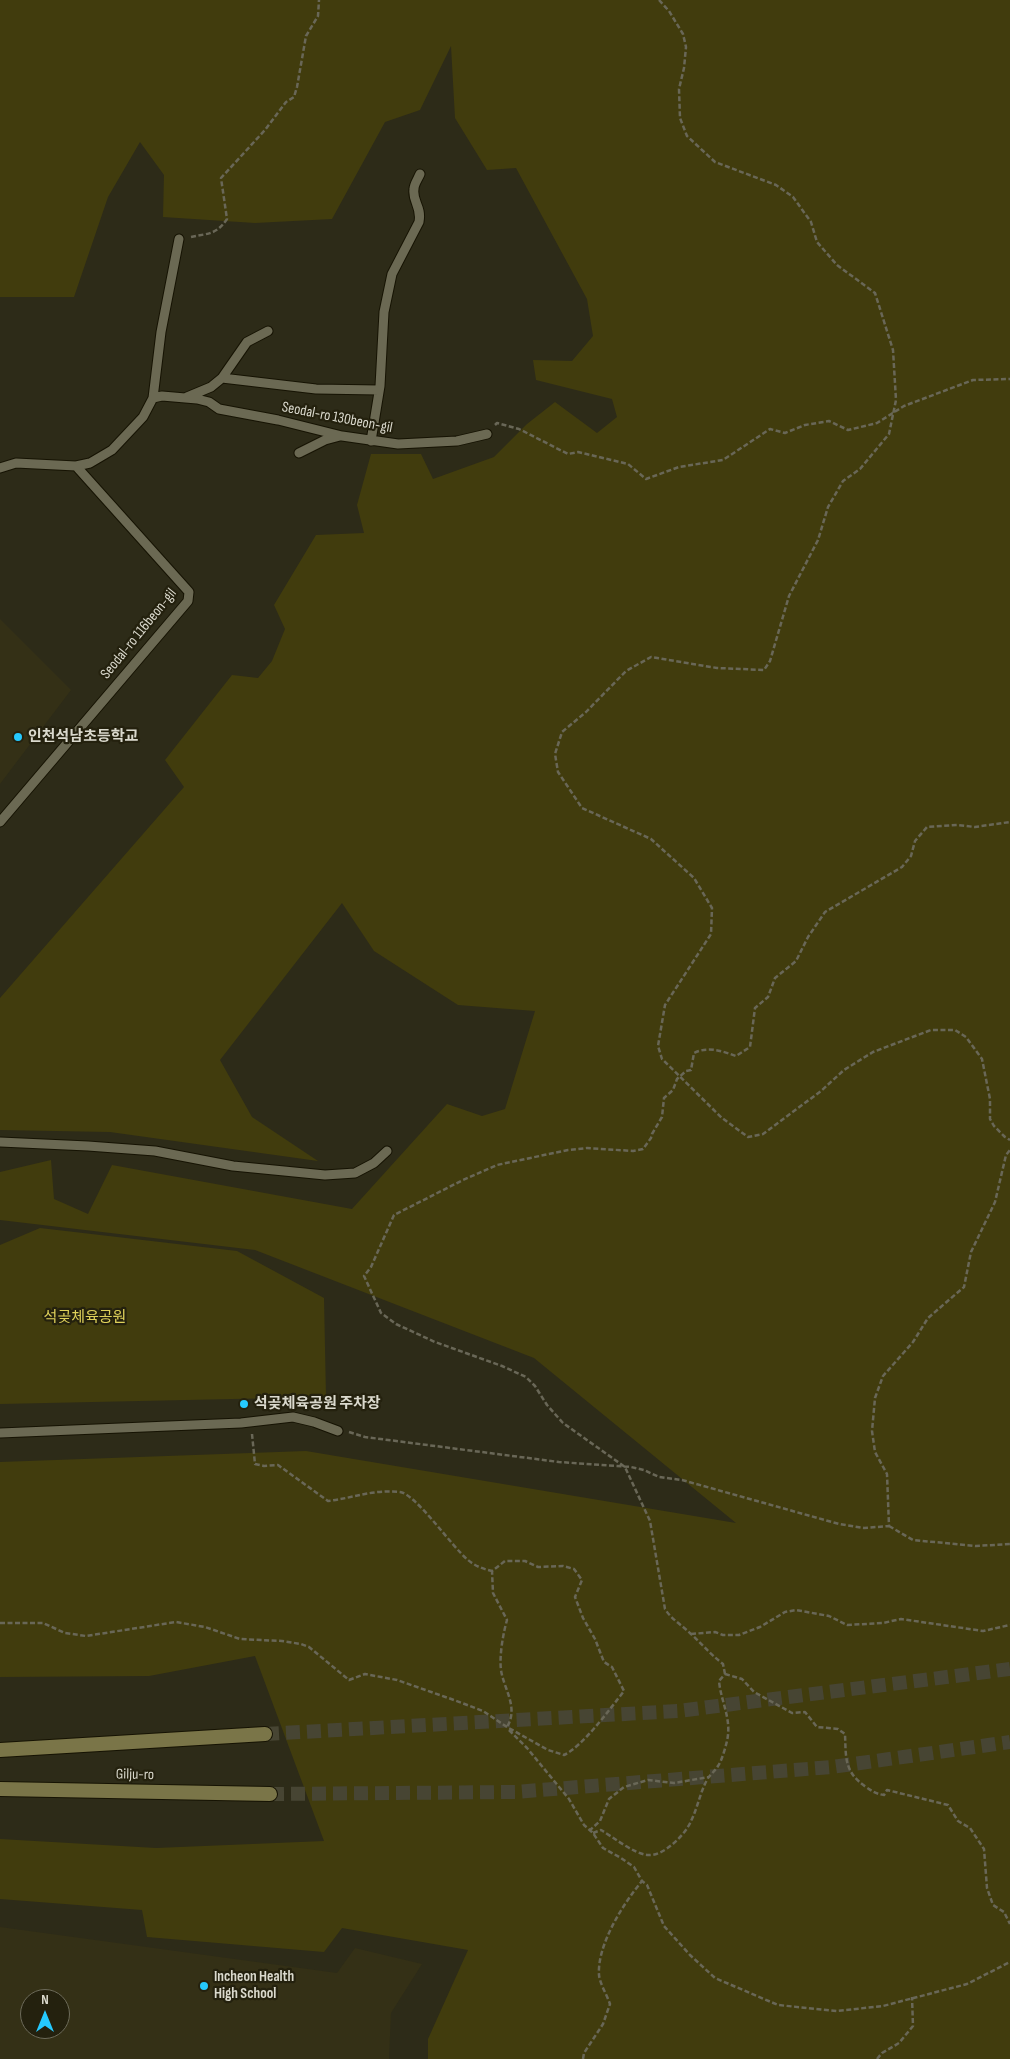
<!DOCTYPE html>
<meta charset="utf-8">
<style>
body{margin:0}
#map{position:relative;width:1010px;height:2059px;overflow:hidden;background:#2d2b18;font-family:"Sofia Sans Condensed",sans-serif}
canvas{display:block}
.north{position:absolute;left:20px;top:1989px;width:50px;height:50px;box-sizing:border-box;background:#24210e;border:1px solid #6d6b5a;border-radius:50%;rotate:0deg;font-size:14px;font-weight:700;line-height:20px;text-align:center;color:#dad9cd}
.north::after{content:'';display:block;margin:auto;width:18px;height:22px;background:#25c9fe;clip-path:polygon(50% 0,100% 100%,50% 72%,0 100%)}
</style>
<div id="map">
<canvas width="1010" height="2059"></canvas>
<div class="north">N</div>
</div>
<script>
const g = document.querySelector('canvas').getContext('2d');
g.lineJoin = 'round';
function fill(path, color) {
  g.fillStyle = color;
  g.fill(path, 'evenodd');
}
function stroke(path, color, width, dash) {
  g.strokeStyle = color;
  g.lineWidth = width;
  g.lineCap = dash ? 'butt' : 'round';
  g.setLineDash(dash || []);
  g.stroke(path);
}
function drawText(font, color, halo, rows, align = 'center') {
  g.font = font + ' "Sofia Sans Condensed","Noto Sans KR",sans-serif';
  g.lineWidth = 4.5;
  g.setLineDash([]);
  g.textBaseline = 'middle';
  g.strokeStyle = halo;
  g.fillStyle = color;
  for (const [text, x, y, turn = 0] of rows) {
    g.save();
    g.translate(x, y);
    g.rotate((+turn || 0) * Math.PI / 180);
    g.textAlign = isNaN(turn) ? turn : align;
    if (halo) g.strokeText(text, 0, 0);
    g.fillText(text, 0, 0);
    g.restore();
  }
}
fill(new Path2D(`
 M0 619 71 690 0 784Z
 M0 1927 337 1973 355 1948 422 1964 391 2013 389 2059H0ZM30 1999H60V2029H30Z`), '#343016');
fill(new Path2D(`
 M0 0H1010V2059H428V2039L468 1950 342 1928 324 1952 147 1937 142 1910 0 1899V1839L156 1848 324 1841 255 1656 149 1676 0 1677V1462L306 1451 736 1523 534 1358 255 1250 0 1220V1172L51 1160 54 1199 88 1214 112 1165 352 1209 447 1104 482 1116 505 1109 535 1011 458 1005 374 951 342 903 220 1060 252 1117 318 1161 110 1132 0 1130V998L184 787 165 760 232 675 258 678 272 661 285 629 274 605 316 535 364 533 357 505 371 454H421L433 479 494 457 527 424 555 402 597 433 617 417 612 399 536 380 533 360 572 361 593 336 587 299 516 168 487 170 455 118 451 46 420 110 385 122 332 219 255 223 163 217 164 175 140 142 108 197 74 297H0Z
 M40 1228 237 1251 324 1298 326 1397 0 1404V1245Z`), '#413c0d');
stroke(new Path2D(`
 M265 1734 678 1711 1010 1669
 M270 1794 515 1792 832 1767 1010 1742`), '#474533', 14, [14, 7]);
const service = new Path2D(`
 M222 378 316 389 379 390
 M187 397 211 387 222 378 247 342 268 331
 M153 398 162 396 197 399 209 402 219 409 278 420 342 436 398 444 457 441 487 434
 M371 441 380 386 384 312 392 274 419 222C422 206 412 202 414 189 414 184 418 179 420 174
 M299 453 325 440 340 436
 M0 468 16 463 76 466 90 463 112 450 143 417 153 398 161 332 179 239
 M0 822 188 601 189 592 76 466
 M0 1142 88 1146 155 1151 233 1166 325 1175 355 1173 374 1163 387 1151
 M0 1433 241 1423 293 1417 314 1422 338 1431`);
const secondary = new Path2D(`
 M0 1750 265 1734
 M0 1789 270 1794`);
stroke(service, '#161303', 11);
stroke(secondary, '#161303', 16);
stroke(new Path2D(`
 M659 0 669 11 683 34 686 47 684 68 679 89 680 118 687 136 715 162 776 185 793 197 811 222 817 242 837 265 875 293 893 350 896 400 889 434 860 469 843 481 828 507 818 540 789 596 770 661 764 670 717 668 651 657 626 671 586 712 562 732 555 754 558 772 582 808 651 839 694 878 712 908 711 934 665 1005 658 1046 662 1059 722 1118 748 1137 763 1134 821 1091 844 1070 873 1052 931 1030H955L966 1037 982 1059 990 1099V1119L994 1126 1005 1137 1010 1140
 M191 237C209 233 216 235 227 219L221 178 265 130 286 102 294 97 297 87 306 36 318 16 319 0
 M495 425 497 423 519 429 568 454 578 452 628 464 646 479 679 467 723 460 770 429 785 433 805 425 829 421 848 430 877 423 904 406 973 380 1010 379
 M349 1432 365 1437 559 1462 631 1467 644 1470 659 1477 682 1480 839 1524 864 1528 889 1526 887 1474 875 1452 872 1431 875 1398 883 1376 913 1342 928 1318 964 1287 971 1252 995 1202 1006 1155 1010 1150
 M252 1434 255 1464 264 1466 278 1465 328 1501C354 1498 373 1489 400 1492 416 1494 452 1547 468 1560 475 1566 483 1569 492 1571
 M889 1526 913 1540 976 1546 1010 1544
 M0 1623H43L65 1633 86 1636 176 1622 205 1627 240 1639 282 1641 301 1644 309 1647 349 1680 365 1674 397 1680 454 1700 483 1711 507 1727 548 1750 564 1755C583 1746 610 1709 624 1691L612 1667 604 1662 595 1639 583 1618 575 1597 582 1580 574 1569 563 1566 538 1567 525 1561H505L492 1571 493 1593 507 1620C503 1634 498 1661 502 1675 506 1692 518 1709 507 1727
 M691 1634 715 1632 723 1635H739L760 1627 785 1612 796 1610 829 1616 847 1625 883 1623 901 1619 983 1631 1010 1625
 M725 1674 723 1664C709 1653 703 1645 691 1634 682 1625 672 1620 665 1609L650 1521 625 1467 563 1423 547 1405 535 1386 526 1377 502 1366 435 1342 396 1324 381 1313 364 1276 371 1267 394 1215 463 1180 497 1165 568 1150 587 1148 633 1151 643 1149 651 1138 652 1134 662 1117 664 1098 673 1090 677 1079 686 1071 691 1070 694 1053C708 1046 722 1051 736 1056L750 1047 755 1008 768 997 775 978 796 961 808 937 825 912 902 867 911 856 915 841 927 827 957 825 975 827 1010 822
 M725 1674 742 1679 754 1692 792 1713 805 1712 817 1727 838 1729 845 1734C846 1758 844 1772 866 1787 872 1791 876 1794 884 1795L887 1790 948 1805 958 1821 970 1828 984 1849 987 1888 993 1905 1004 1912 1010 1924
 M509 1730 527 1748 569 1799 584 1825 593 1833 603 1848 621 1858 634 1867 642 1881 647 1885 664 1926 690 1955 715 1978 778 2005 837 2011 883 2006 967 1984 1010 1962
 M589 1831 600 1821 609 1799 624 1787 648 1780 674 1783 709 1777
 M593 1833 601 1830C613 1837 634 1854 648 1855 663 1857 686 1834 691 1821 698 1807 700 1792 708 1778 711 1774 715 1771 718 1766 722 1760 725 1749 727 1741 732 1719 721 1702 719 1681L725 1674
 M583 2059 584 2053 603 2024 610 2004C607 1995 600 1984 599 1975 597 1945 623 1904 642 1881
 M877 2059 882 2053 899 2043 913 2026 912 1997`), '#696757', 2.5, [5, 2.5]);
stroke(service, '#6b6953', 9);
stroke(secondary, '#7a7548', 14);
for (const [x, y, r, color] of [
 [18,737,5,"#25c9fe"],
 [244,1404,5,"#25c9fe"],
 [204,1986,5,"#25c9fe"]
]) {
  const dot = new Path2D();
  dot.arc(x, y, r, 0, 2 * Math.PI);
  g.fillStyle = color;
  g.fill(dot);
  stroke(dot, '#24210e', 2);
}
drawText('15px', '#dad9cd', '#24210e', [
 ["Seodal-ro 130beon-gil",337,418,11],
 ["Seodal-ro 116beon-gil",139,634,-51],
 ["Gilju-ro",135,1775,1]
]);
drawText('bold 15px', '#dad9cd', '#24210e', [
 ["인천석남초등학교",28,737],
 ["석곶체육공원 주차장",254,1404],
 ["Incheon Health",214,1977],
 ["High School",214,1994]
], 'left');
drawText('15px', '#dfd15a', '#24210e', [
 ["석곶체육공원",85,1318]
]);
</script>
